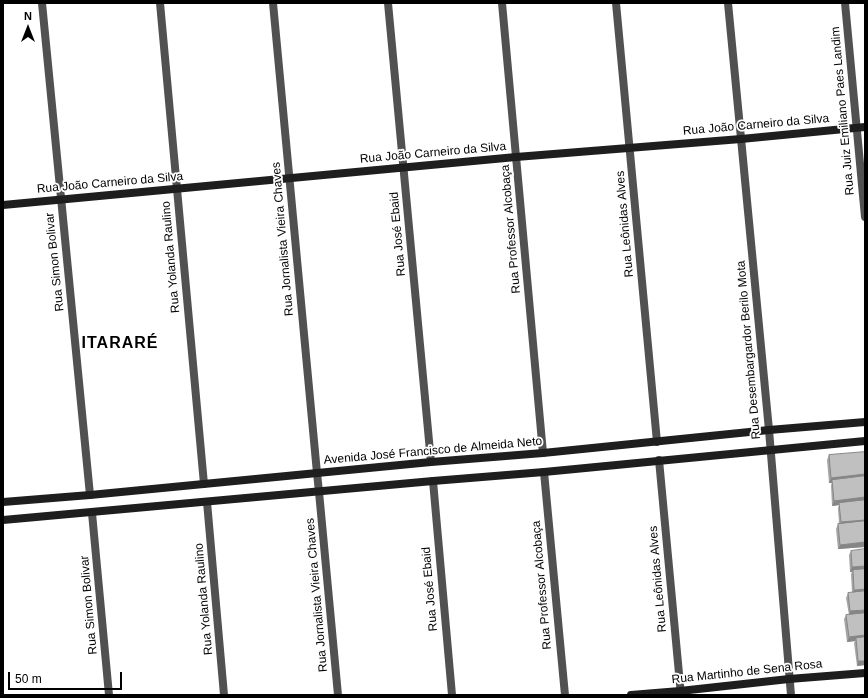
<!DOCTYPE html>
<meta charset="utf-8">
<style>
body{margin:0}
#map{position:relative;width:868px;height:698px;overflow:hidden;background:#fff;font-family:Arial,sans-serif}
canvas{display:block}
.frame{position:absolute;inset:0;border:4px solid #000;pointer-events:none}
.north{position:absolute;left:8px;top:8px;width:40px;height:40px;-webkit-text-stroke:3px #fff;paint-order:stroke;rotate:0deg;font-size:11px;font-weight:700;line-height:16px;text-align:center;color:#000}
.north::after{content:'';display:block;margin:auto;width:14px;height:18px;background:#000;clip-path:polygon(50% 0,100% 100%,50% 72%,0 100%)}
.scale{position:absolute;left:8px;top:672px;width:114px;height:18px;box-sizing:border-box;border:2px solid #000;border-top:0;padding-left:5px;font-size:12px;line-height:14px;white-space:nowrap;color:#000;-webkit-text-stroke:3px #fff;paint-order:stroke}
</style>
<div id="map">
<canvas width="868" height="698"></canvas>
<div class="frame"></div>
<div class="north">N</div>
<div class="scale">50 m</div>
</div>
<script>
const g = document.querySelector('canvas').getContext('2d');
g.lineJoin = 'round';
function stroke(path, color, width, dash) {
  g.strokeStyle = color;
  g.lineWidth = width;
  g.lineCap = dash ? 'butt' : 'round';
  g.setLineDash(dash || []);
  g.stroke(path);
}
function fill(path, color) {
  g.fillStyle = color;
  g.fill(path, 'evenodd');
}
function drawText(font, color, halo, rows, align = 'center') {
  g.font = font + ' Arial,sans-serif';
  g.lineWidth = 3.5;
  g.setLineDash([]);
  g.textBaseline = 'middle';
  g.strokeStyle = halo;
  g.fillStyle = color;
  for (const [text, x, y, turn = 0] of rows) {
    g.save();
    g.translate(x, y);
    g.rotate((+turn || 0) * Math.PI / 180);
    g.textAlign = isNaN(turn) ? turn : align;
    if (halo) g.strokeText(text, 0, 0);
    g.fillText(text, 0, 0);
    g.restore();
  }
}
stroke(new Path2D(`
 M42 3 90 495
 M160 3 204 484
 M273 3 317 473 319 492 338 695
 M388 3 431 462
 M502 3 543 453
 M616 3 657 442
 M728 3 769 430 791 695
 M845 3 865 217
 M659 460 681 695
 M544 472 565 695
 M433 481 452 695
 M207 502 224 695
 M92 513 109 695`), '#515151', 8);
stroke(new Path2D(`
 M3 205 516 157 741 139 865 127
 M3 502 90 495 431 462 543 453 769 430 865 422
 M3 520 433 481 544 472 865 441
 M631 695 680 691 789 679 865 673`), '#1e1e1e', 8);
fill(new Path2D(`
 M865 452V547L838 549 836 529 838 524H839L838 508 839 505 832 506 831 485 832 483H829L827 460 829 455Z
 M851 551 865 665 857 666 854 643 855 641 847 642 844 619 846 615H849L846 598 848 593H852L851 574 852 572H850L849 555Z`), '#a5a5a5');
fill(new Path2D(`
 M865 474V478L832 480V483H829L831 478Z
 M865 497V501L839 503V505L832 506 834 501Z
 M865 520V524L839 527 841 522Z
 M865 542V547L838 549 840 545Z
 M865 566V571L853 570 852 572H850L852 567Z
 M865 589V593L852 595 854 590Z
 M865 610V614L849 616 850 611Z
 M865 635V640L856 638 855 641 847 642 849 637Z
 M858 661H865V665L857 666Z`), '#868686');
const building = new Path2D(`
 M865 452V474L831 478 829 455Z
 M865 476V497L834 501 832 480Z
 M865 500V520L841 522 839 503Z
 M865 521V542L840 545 838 524Z
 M865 549V566L852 567 851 551Z
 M865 569V589L854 590 853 570Z
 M865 591V610L850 611 848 593Z
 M865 613V635L849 637 846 615Z
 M865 637V661H858L856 638Z`);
fill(building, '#c0c0c0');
stroke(building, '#868686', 1);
drawText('12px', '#000', '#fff', [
 ["Rua Juiz Emiliano Paes Landim",843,111,-95],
 ["Rua João Carneiro da Silva",756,125,-5],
 ["Rua João Carneiro da Silva",433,153,-5],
 ["Rua João Carneiro da Silva",110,183,-5],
 ["Rua Leônidas Alves",625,224,-95],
 ["Rua Professor Alcobaça",511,229,-95],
 ["Rua José Ebaid",398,234,-95],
 ["Rua Jornalista Vieira Chaves",283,239,-95],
 ["Rua Yolanda Raulino",171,257,-95],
 ["Rua Simon Bolivar",55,262,-96],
 ["Rua Desembargardor Berilo Mota",749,350,-95],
 ["Avenida José Francisco de Almeida Neto",433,451,-5],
 ["Rua Leônidas Alves",658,579,-95],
 ["Rua Professor Alcobaça",542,585,-95],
 ["Rua José Ebaid",430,589,-95],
 ["Rua Jornalista Vieira Chaves",317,595,-95],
 ["Rua Yolanda Raulino",204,599,-95],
 ["Rua Simon Bolivar",89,605,-95],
 ["Rua Martinho de Sena Rosa",747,672,-6]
]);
g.letterSpacing = '1px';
drawText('bold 16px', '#000', '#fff', [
 ["ITARARÉ",120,344]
]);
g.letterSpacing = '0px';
</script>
